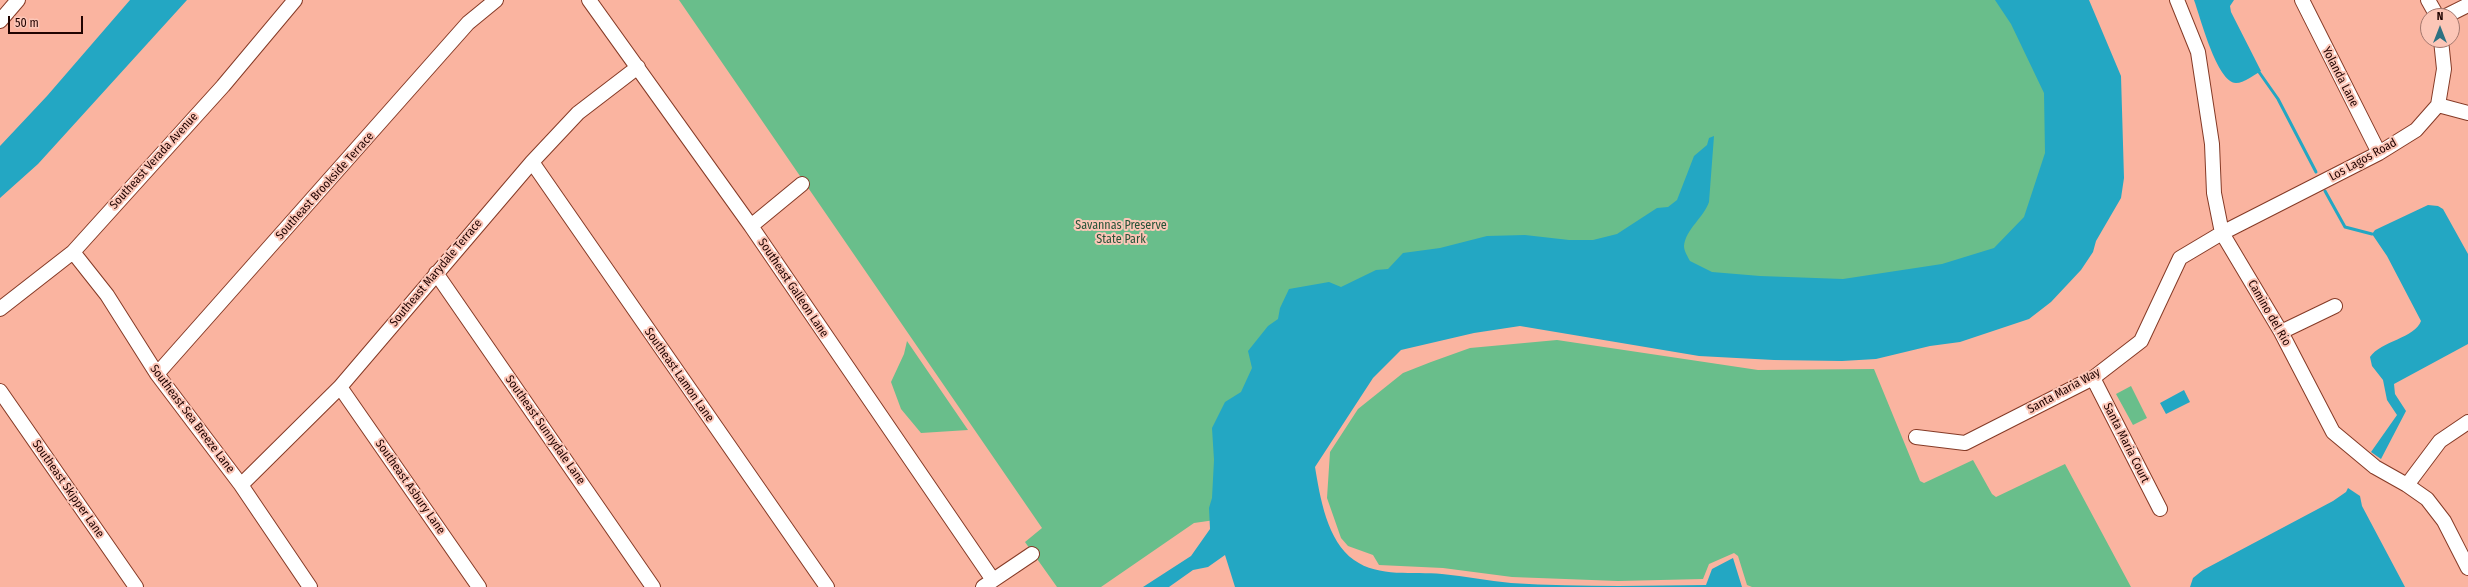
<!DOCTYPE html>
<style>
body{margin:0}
#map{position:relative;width:2468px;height:587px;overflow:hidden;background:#fab4a0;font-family:"Fira Sans Condensed",sans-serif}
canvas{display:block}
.north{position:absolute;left:2420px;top:8px;width:40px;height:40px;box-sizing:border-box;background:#fcc6b7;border:1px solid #a4786e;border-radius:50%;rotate:0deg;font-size:11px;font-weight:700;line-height:16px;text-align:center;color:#200300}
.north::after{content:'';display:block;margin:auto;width:14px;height:18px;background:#2d7182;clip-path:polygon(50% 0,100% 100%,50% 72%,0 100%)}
.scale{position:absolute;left:8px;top:16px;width:75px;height:18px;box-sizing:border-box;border:2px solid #200300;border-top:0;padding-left:5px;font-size:12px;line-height:14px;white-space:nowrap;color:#200300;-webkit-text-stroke:3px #fcc6b7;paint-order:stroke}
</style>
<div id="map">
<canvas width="2468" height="587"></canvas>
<div class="north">N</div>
<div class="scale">50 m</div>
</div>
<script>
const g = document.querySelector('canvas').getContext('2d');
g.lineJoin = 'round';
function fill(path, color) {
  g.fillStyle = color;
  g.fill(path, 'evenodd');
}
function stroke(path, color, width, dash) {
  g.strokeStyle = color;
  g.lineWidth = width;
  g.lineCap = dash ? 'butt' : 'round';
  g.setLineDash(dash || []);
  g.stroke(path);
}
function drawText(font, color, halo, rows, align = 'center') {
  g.font = font + ' "Fira Sans Condensed",sans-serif';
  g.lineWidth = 4;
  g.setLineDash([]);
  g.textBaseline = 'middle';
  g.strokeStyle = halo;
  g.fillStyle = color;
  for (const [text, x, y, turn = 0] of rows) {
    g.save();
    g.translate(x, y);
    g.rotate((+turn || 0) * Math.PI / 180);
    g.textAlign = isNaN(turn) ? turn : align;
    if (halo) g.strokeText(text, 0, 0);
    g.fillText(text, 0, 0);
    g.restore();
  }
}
fill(new Path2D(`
 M679 0H2042L2078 156 1994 280 1354 308 1243 516 1194 523 1101 587H1057L1025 542 1042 528Z
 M1557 340 1758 370 1874 369 1920 481 1924 483 1973 460 1992 494 1996 497 2065 464 2131 587H1752L1747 585 1738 556 1734 553 1709 564 1703 579 1618 581 1512 577 1443 568 1379 565 1373 555 1348 546 1341 538 1327 498 1330 452 1358 409 1403 373 1431 362 1470 348Z
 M907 341 968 430 921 433 901 409 891 382 904 354Z
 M2131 386 2147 418 2133 425 2116 394Z`), '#69be8b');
fill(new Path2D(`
 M130 0H187L38 164 0 198V146L47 96Z
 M1995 0H2089L2121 76 2124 178 2121 198 2096 241 2093 252 2081 270 2051 302 2029 319 1960 342 1930 346 1876 359 1842 361 1774 360 1699 356 1520 326 1474 333 1401 350 1373 378 1315 467C1320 497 1327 541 1354 560 1379 578 1413 571 1442 574 1465 576 1488 581 1511 583 1576 587 1641 586 1706 585L1712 569 1733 558 1742 587H1235L1225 555 1208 567 1193 570 1169 587H1143L1191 556 1210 529 1209 508 1212 498 1214 460 1212 428 1225 402 1241 392 1252 368 1248 351 1268 326 1278 319 1280 308 1289 289 1329 282 1341 287 1376 270 1388 269 1403 253 1440 248 1487 236 1525 235 1569 240H1593L1617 234 1657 208 1668 207 1677 200 1694 156 1707 145 1709 138 1714 136 1709 202C1704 217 1685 230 1684 246 1684 251 1688 257 1690 261L1712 272 1760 276 1843 279 1942 264 1994 248 2024 217 2045 153 2044 93 2011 24Z
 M2194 0H2234L2230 6 2231 12 2261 71C2254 75 2244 83 2236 83 2217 83 2200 16 2194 0Z
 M2428 205 2438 206 2443 209 2468 254V344L2394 384 2395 394 2406 411 2381 459 2371 452 2397 415 2387 400 2383 380 2372 366 2370 357C2381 341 2415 338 2421 321L2387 256 2372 234 2375 230Z
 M2184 390 2190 402 2166 414 2160 403Z
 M2348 488 2360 496 2362 506 2405 587H2190L2193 578 2203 570 2333 501 2346 492Z`), '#23a7c3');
stroke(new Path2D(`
 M2259 72 2278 99 2316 172
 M2325 191 2345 227 2372 234`), '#23a7c3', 3);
const minor = new Path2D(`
 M589 0 751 226 993 580
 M2177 0 2198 52 2212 144 2214 193 2222 233 2281 332 2333 432 2375 467 2407 485 2427 499 2444 521 2468 568
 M2302 0 2379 153
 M2428 0 2437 16
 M2446 16 2468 5
 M0 21 18 0
 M2438 105 2468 113
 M532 162 827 587
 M751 226 802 184
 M73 252 107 295 157 374 241 485 310 587
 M436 273 653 587
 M0 309 73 252 223 86 295 0
 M2281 332 2335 306
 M157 374 468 23 496 0
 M2093 378 2160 509
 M340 387 479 587
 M0 391 136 587
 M1916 437 1965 443 2093 378 2141 341 2180 258 2222 233 2379 153 2416 130 2438 105 2444 69 2441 40
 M241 485 340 387 532 162 578 113 638 67
 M2407 485 2440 441 2468 422
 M983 587 1032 554`);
stroke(minor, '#853a26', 16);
stroke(minor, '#fff', 14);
drawText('12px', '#200300', '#fcc6b7', [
 ["Yolanda Lane",2340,77,63],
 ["Los Lagos Road",2363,160,-29],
 ["Southeast Verada Avenue",154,161,-48],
 ["Southeast Brookside Terrace",325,186,-48],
 ["Southeast Marydale Terrace",436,273,-50],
 ["Southeast Galleon Lane",793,288,56],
 ["Camino del Rio",2269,313,60],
 ["Southeast Lamon Lane",679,375,55],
 ["Santa Maria Way",2064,391,-29],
 ["Southeast Sea Breeze Lane",192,419,53],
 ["Southeast Sunnydale Lane",545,430,55],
 ["Santa Maria Court",2126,443,63],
 ["Southeast Asbury Lane",410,487,55],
 ["Southeast Skipper Lane",68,489,55]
]);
drawText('12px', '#255338', '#fcc6b7', [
 ["Savannas Preserve",1121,226],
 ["State Park",1121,240]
]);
</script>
